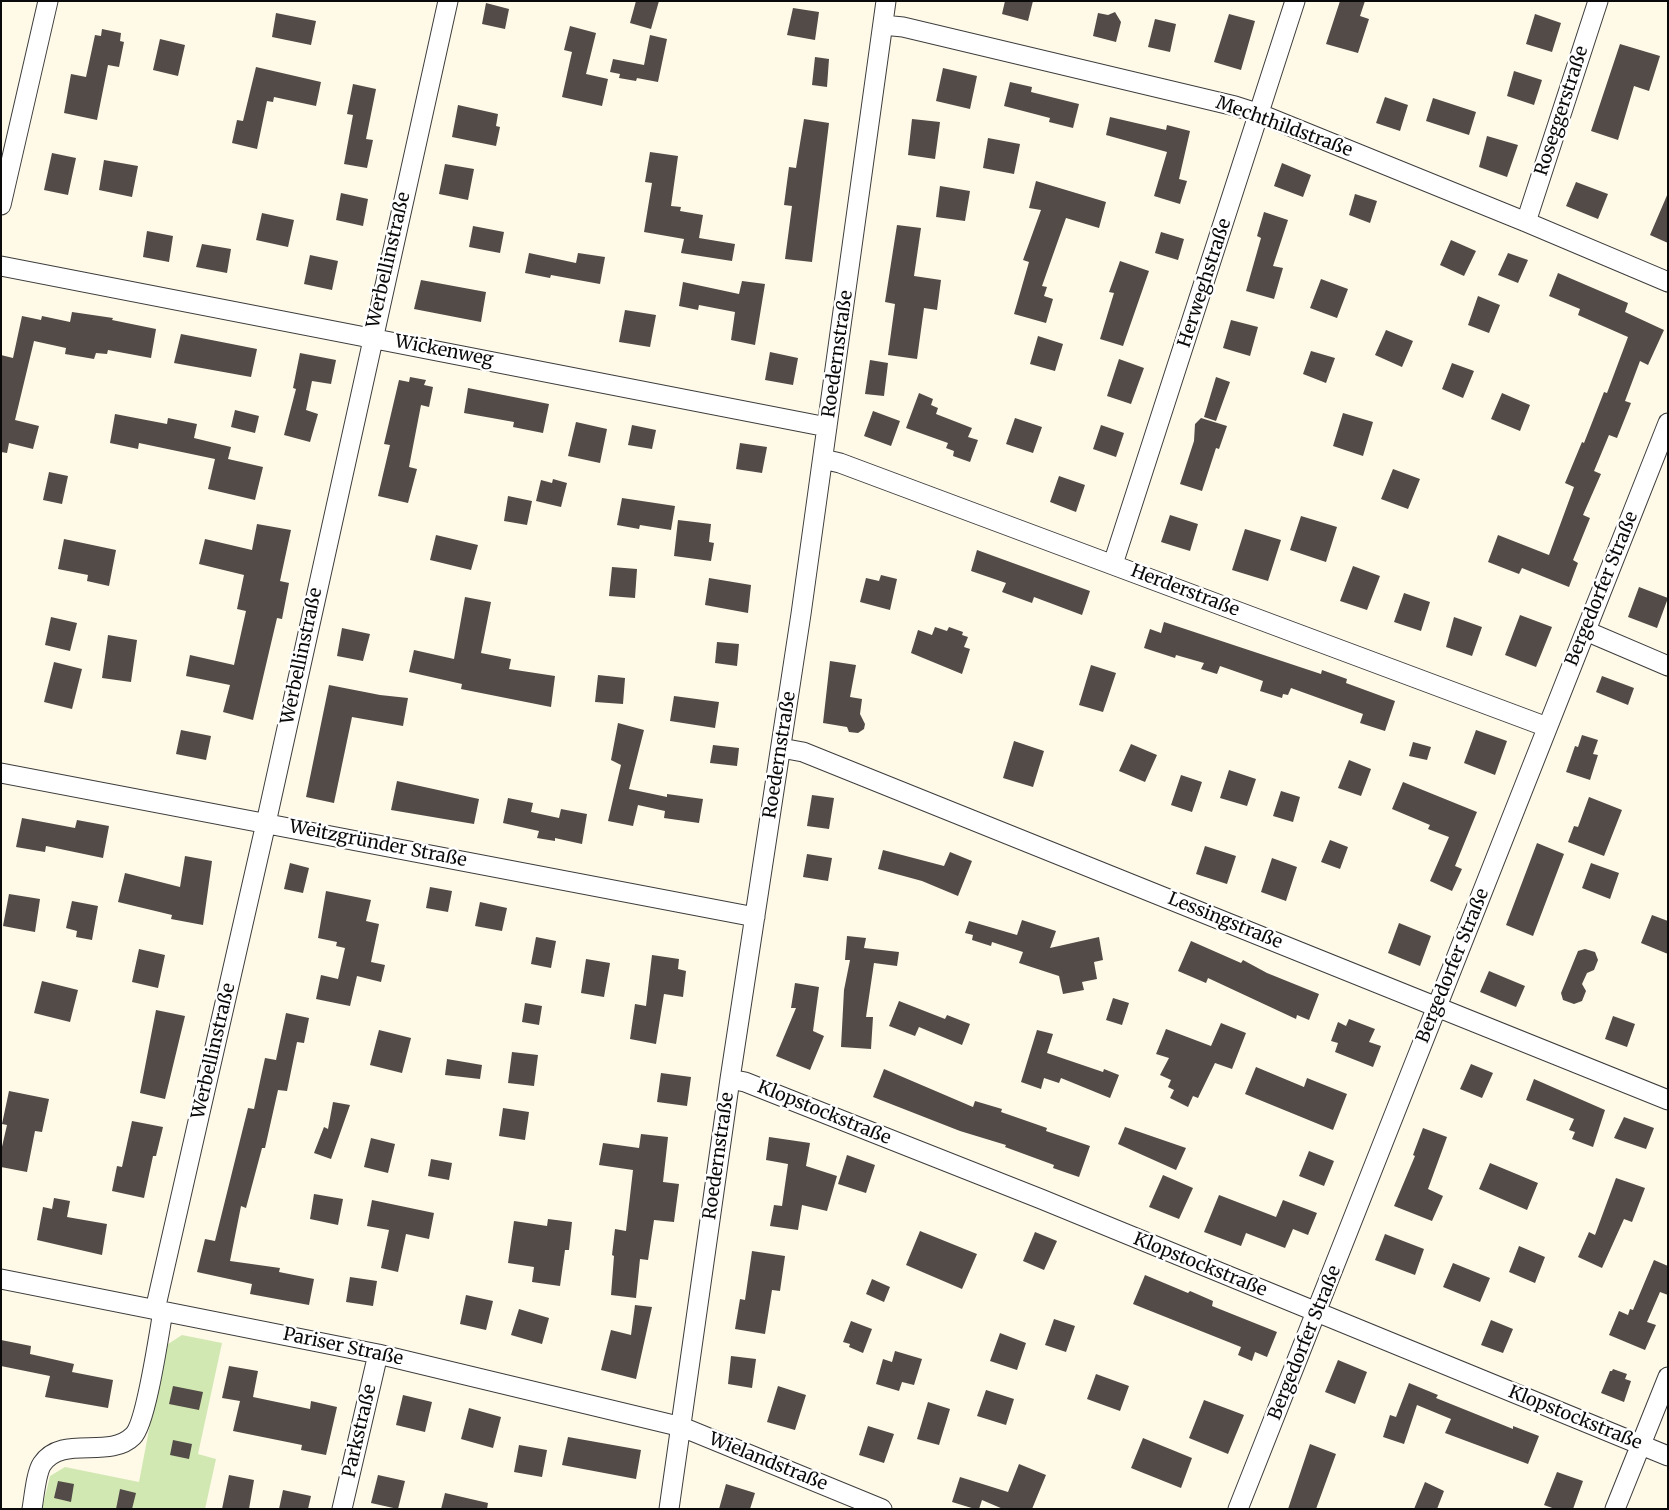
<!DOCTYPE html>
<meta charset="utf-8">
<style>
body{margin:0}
#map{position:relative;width:1669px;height:1510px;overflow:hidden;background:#fff9e8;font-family:Merriweather,serif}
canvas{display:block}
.frame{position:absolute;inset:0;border:2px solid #0a0a0a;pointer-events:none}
</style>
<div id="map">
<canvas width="1669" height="1510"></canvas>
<div class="frame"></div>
</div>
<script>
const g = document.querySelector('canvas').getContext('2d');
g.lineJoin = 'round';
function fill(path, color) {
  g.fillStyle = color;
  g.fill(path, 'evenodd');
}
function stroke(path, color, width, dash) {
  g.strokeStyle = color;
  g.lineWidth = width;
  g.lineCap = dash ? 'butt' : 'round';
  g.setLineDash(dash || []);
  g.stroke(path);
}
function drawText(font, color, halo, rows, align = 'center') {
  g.font = font + ' Merriweather,serif';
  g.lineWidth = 5;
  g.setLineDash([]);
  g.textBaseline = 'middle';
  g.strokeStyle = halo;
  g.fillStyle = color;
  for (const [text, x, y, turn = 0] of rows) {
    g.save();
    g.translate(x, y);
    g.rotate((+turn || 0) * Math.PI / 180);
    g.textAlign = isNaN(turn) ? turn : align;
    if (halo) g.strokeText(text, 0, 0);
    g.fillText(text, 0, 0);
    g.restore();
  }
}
fill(new Path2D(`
 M182 1335 222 1343 198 1454 216 1459 205 1509H42L50 1476 65 1467 139 1482 165 1346Z`), '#d2e8b3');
fill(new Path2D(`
 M636 1H659L651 29 630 23Z
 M1005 1H1033L1028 21 1002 14Z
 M1340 1H1365L1360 16 1369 19 1358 53 1326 44Z
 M486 3 509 9 505 29 482 24Z
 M793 8 819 12 815 40 787 35Z
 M1115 12 1121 22 1116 42 1093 36 1098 13 1108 15Z
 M276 13 316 21 311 45 272 37Z
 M1229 14 1255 21 1241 70 1214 62Z
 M1535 14 1561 23 1552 52 1526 44Z
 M1155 19 1176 24 1170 52 1148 47Z
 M570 26 596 33 586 74 608 79 602 106 562 97 572 52 564 50Z
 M102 29 121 33 120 41 124 42 119 67 108 65 97 120 64 113 71 74 86 77 95 35 101 36Z
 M650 35 667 39 658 82 637 78 636 81 619 78 620 74 610 72 613 59 644 65Z
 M160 39 185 45 178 76 153 70Z
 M1620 44 1660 56 1649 91 1634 86 1618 140 1591 131Z
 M815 57 829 59 827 87 812 85Z
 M256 67 321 82 316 106 274 97 273 102 267 101 257 149 232 143 237 120 243 121Z
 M943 68 977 76 970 109 936 101Z
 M1514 71 1542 80 1534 105 1507 96Z
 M1010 82 1032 87 1031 92 1079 104 1073 128 1049 122 1050 118 1004 106Z
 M353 84 376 89 366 139 373 140 367 168 344 164 353 115 347 114Z
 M1385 97 1408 105 1400 131 1376 123Z
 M1433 98 1476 112 1469 135 1426 121Z
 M458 105 498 114 496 126 500 127 496 146 452 137Z
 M1110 117 1166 130 1167 125 1190 131 1179 179 1187 181 1180 204 1154 196 1167 152 1106 135Z
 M804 119 829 123 812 262 785 259 792 206 784 205 789 167 796 168Z
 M912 119 940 122 935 159 908 155Z
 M1487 136 1518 145 1507 177 1479 167Z
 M988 138 1020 144 1014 174 983 168Z
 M650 152 678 156 671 206 681 207 680 211 703 215 699 238 735 244 732 261 681 253 684 239 644 232 652 183 645 182Z
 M52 153 76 158 68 195 44 190Z
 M104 160 138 166 132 197 99 190Z
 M1282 163 1311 175 1303 197 1274 186Z
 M445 164 474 169 468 200 439 194Z
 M1036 181 1106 202 1099 228 1066 218 1042 286 1047 287 1044 296 1053 299 1046 323 1014 314 1029 262 1023 260 1041 210 1029 208Z
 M1576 182 1608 194 1598 219 1566 206Z
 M940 186 970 191 965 221 936 217Z
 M341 193 368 199 363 226 336 220Z
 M1668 193V243L1650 235Z
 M1355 194 1377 201 1370 223 1349 215Z
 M1264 212 1288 220 1273 266 1283 268 1274 299 1246 291 1261 238 1257 236Z
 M262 213 294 220 288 247 256 240Z
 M897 225 921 228 914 276 941 280 937 310 924 308 917 359 888 355 895 304 885 302Z
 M473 226 504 232 500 253 469 247Z
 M147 231 173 236 169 262 143 257Z
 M1161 232 1184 239 1178 260 1155 253Z
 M1451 240 1476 251 1464 276 1440 265Z
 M202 244 231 249 227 273 196 267Z
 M529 253 576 263 578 253 605 257 600 284 551 275 550 278 525 273Z
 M1508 253 1528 260 1518 283 1498 275Z
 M310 255 338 261 332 290 304 284Z
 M1120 261 1149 271 1123 346 1100 339 1114 293 1109 292Z
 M1558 273 1628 303 1625 312 1664 330 1648 365 1640 361 1625 401 1631 403 1617 438 1609 435 1594 471 1601 474 1583 515 1590 518 1573 560 1578 563 1569 587 1522 568 1519 574 1488 562 1498 535 1549 555 1574 487 1565 483 1582 442 1584 443 1604 392 1607 393 1628 337 1578 315 1580 309 1549 296Z
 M1321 279 1348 289 1337 318 1310 308Z
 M421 280 486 292 481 322 414 309Z
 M742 281 765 284 755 345 731 340 735 312 699 305 698 310 679 306 683 282 739 294Z
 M1478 296 1500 305 1489 333 1468 325Z
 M625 310 656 315 650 347 619 342Z
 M72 312 113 318 112 320 156 329 151 358 108 350 107 354 96 353 94 359 65 354 66 348 34 341 15 420 39 426 33 449 9 443 7 453 1 452V355L13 358 22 316 41 320 42 316 70 322Z
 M1231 320 1258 327 1250 356 1223 348Z
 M1386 330 1413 341 1402 367 1375 355Z
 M181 334 257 349 251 377 174 363Z
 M1038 336 1063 344 1055 371 1030 364Z
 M1311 351 1335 358 1326 383 1303 374Z
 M770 352 798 358 793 385 765 380Z
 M300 353 336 360 331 384 312 381 306 410 318 414 310 442 284 435 296 389 293 388Z
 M1119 359 1144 368 1131 404 1107 396Z
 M870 360 888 363 884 396 865 394Z
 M1452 363 1474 371 1463 398 1442 389Z
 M410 377 426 380 424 385 433 387 429 407 421 405 409 467 417 469 408 503 378 496 390 445 384 444 399 380 409 382Z
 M1216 377 1230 382 1216 421 1204 417Z
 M468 388 549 404 543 433 513 427 514 422 464 413Z
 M919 393 933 399 931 405 938 408 936 414 972 428 968 437 978 440 970 462 953 456 954 451 946 448 948 443 906 428Z
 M1502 393 1530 405 1520 431 1491 419Z
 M235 410 259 416 255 433 231 427Z
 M873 411 900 421 891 446 864 436Z
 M1343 413 1373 422 1363 456 1333 446Z
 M115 414 167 424 168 418 197 424 194 438 231 447 228 459 263 467 255 500 208 489 215 459 139 443 138 449 110 443Z
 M1015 418 1042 427 1033 453 1006 444Z
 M1201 418 1227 426 1219 449 1216 448 1202 491 1180 484 1194 441 1195 424Z
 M576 422 607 429 600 463 568 456Z
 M632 425 656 430 652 449 628 445Z
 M1101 425 1124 433 1116 457 1093 449Z
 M740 443 767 447 762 473 736 469Z
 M1393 469 1420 479 1408 509 1381 499Z
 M49 472 68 476 62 504 43 500Z
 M1059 476 1085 485 1076 512 1050 502Z
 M553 479 567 483 561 507 536 501 541 480 552 483Z
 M508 496 532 501 527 525 504 521Z
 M622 498 675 506 671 530 640 525 639 529 617 525Z
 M1170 515 1198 524 1190 551 1161 542Z
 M1301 516 1337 527 1326 562 1290 550Z
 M678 520 711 524 709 542 714 543 711 561 674 556Z
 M257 524 291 530 280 581 289 583 282 619 277 618 253 720 223 712 230 685 186 676 190 655 234 665 246 611 237 609 244 575 199 564 205 539 252 550Z
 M1245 529 1281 540 1268 581 1232 570Z
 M436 535 478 545 471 570 430 560Z
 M64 539 116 550 109 586 87 581 88 575 58 569Z
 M977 550 1090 591 1082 615 1034 597 1032 603 1002 592 1006 583 971 571Z
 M1353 566 1380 576 1367 610 1340 601Z
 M612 567 637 569 635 598 609 596Z
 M881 575 897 579 890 610 860 602 866 578 879 581Z
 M709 578 751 585 748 613 705 605Z
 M1639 587 1668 598 1657 628 1628 617Z
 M1404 593 1430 602 1421 631 1394 622Z
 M465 597 491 602 481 653 511 659 509 669 555 676 551 707 461 689 462 684 409 672 414 650 454 659Z
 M1520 615 1552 627 1536 667 1505 655Z
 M51 617 77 623 70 651 45 645Z
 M1454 617 1482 627 1472 656 1446 647Z
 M1164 622 1321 674 1322 670 1347 679 1346 683 1395 701 1385 731 1360 723 1363 714 1291 688 1288 695 1283 694 1282 698 1260 691 1263 681 1220 666 1217 674 1201 669 1204 663 1176 655 1175 658 1144 648 1150 629 1161 633Z
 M935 627 947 631 949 627 963 632 962 635 968 637 964 647 970 649 962 674 911 653 918 630 932 635Z
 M342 628 370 634 363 661 337 656Z
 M108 635 137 640 131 682 102 678Z
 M717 642 739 644 737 666 715 663Z
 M830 661 856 665 850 697 862 699 860 714 865 724 864 729 858 733 849 732 847 727 823 723Z
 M54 662 82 669 72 709 44 702Z
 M1091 665 1116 673 1103 712 1079 705Z
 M598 675 625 678 623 704 595 702Z
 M1602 676 1634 688 1628 705 1596 692Z
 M329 685 380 695 408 698 403 726 352 717 334 803 306 797Z
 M674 696 719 702 715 728 670 721Z
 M618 723 644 730 629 789 667 797V794L703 799 699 823 664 818 665 811 638 805 633 826 608 821 621 765 611 760Z
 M181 730 211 736 206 760 176 754Z
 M1476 730 1507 741 1495 775 1464 763Z
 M1582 735 1598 740 1593 754 1598 755 1590 780 1566 772 1575 746 1578 747Z
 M1014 741 1044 751 1033 787 1003 778Z
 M1413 742 1431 747 1427 760 1409 756Z
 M1131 744 1157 755 1145 782 1119 771Z
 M713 745 739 748 737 766 710 763Z
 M1349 760 1371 769 1361 796 1338 788Z
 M1229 770 1256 779 1247 806 1220 798Z
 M1181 775 1202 782 1192 812 1171 805Z
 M397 781 479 799 474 824 391 810Z
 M1403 782 1477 812 1455 866 1462 869 1452 891 1430 881 1449 837 1428 829 1430 825 1392 809Z
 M1281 791 1300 797 1293 822 1273 816Z
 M812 795 834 798 829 829 807 826Z
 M1589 797 1622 810 1604 856 1568 842 1574 826 1578 827Z
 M508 798 533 803 531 812 559 818 561 809 587 814 582 844 555 838V841L537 838 539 831 503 823Z
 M22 818 75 828 77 820 109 826 103 858 46 846 45 852 16 847Z
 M1330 840 1348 847 1340 869 1321 862Z
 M1537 843 1564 854 1533 936 1506 925Z
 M1205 846 1236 856 1227 884 1196 874Z
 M883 850 944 866 950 852 972 861 958 896 922 881 878 869Z
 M807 854 832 858 828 881 803 877Z
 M185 856 212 861 203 925 171 919 172 915 118 902 125 873 180 887Z
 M1272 858 1297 867 1286 901 1261 892Z
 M290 863 309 868 303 893 284 889Z
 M1591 863 1619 873 1610 899 1582 888Z
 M430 887 452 891 448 912 426 908Z
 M326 891 371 900 366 921 379 924 371 962 385 965 381 982 357 976 350 1006 316 999 321 975 338 979 345 948 336 946 337 942 318 938Z
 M9 894 40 899 35 932 3 926Z
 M72 901 98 906 92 940 76 937 77 931 66 928Z
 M480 902 507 908 502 931 475 926Z
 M1652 915 1668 921V954L1641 943Z
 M1022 920 1056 931 1050 948 1099 937 1103 960 1094 962 1097 979 1082 982 1084 990 1063 994 1059 976 1019 963 1023 952 992 942 991 946 972 940 973 935 965 933 969 921 1017 935Z
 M1399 923 1431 936 1420 966 1388 953Z
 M847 936 866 938 864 948 899 952 897 966 874 963 866 1017H873L871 1049 841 1047 844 990 850 960H845Z
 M536 937 556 941 551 968 531 964Z
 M1191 941 1241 963 1243 960 1267 973 1319 994 1309 1020 1297 1015 1296 1019 1208 978 1206 983 1178 971Z
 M139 949 165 955 158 988 132 982Z
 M1585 949 1595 952 1598 960 1594 970 1587 973 1582 984 1586 991 1582 1001 1574 1004 1563 1000 1561 993 1578 951Z
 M652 955 679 959 678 969 686 971 683 997 664 994 656 1044 630 1039 635 1004 646 1006Z
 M586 959 610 963 604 997 581 993Z
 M1489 971 1525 986 1516 1007 1480 992Z
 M42 981 78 990 70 1022 34 1013Z
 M795 983 819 987 813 1031 824 1036 810 1070 776 1056 796 1008H791Z
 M1113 998 1129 1003 1122 1025 1106 1020Z
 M899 1001 945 1019 947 1015 970 1024 962 1045 919 1027 915 1036 889 1026Z
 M525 1003 542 1006 539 1025 522 1022Z
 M156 1010 185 1016 165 1099 140 1093Z
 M286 1013 309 1018 304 1043 297 1042 287 1091 278 1090 265 1148H262L246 1208 241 1206 230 1261 280 1268 279 1272 314 1279 309 1305 250 1294 252 1284 197 1272 205 1239 215 1241 248 1108 254 1109 265 1058 276 1060Z
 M1613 1016 1635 1024 1627 1047 1605 1039Z
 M1349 1019 1375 1029 1369 1042 1381 1046 1373 1067 1335 1052 1338 1043 1331 1041 1338 1022 1346 1026Z
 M1221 1023 1246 1033 1232 1069 1215 1063 1198 1098 1193 1096 1188 1107 1170 1098 1174 1090 1168 1087 1171 1080 1160 1075 1169 1058 1156 1054 1166 1029 1211 1046Z
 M379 1030 411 1038 402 1073 370 1065Z
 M1037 1030 1053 1034 1047 1053 1103 1072 1104 1069 1119 1075 1110 1098 1061 1078 1059 1083 1044 1078 1041 1089 1021 1082Z
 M512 1052 538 1055 534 1086 508 1083Z
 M447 1059 482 1065 480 1079 445 1075Z
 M1471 1064 1493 1073 1482 1098 1460 1089Z
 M1256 1067 1304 1087 1307 1078 1347 1094 1333 1130 1245 1094Z
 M884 1069 973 1107 975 1101 1002 1109 1001 1112 1047 1128 1046 1131 1090 1146 1079 1177 1053 1168 1054 1165 1005 1147 1006 1145 960 1131 873 1097Z
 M661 1073 691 1077 687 1106 657 1102Z
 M1534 1079 1605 1110 1593 1147 1572 1139 1575 1132 1569 1130 1574 1119 1526 1100Z
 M9 1091 49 1099 42 1132 35 1131 27 1172 1 1167V1151L7 1125 2 1124Z
 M333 1102 350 1105 331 1159 314 1153 324 1127 328 1129Z
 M503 1108 529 1112 525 1140 499 1136Z
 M1624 1117 1654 1128 1646 1149 1614 1138Z
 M132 1121 163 1127 156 1156H153L144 1198 112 1191 117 1166 122 1167Z
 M1125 1127 1186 1148 1176 1170 1118 1144Z
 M1423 1128 1447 1137 1428 1189 1443 1196 1432 1221 1394 1206 1415 1156 1413 1155Z
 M641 1134 668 1137 663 1182 679 1184 674 1222 654 1220 648 1260 640 1259 636 1298 611 1295 614 1256 612 1255 615 1229 626 1231 633 1170 599 1165 603 1143 639 1148Z
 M769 1137 810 1143 806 1166 837 1176 827 1211 802 1205 798 1230 770 1226 774 1205 782 1206 788 1164 766 1160Z
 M371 1138 395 1144 388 1173 364 1167Z
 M1309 1151 1334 1161 1324 1186 1299 1176Z
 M847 1155 875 1165 866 1193 838 1184Z
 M431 1159 452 1163 449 1180 428 1176Z
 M1490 1163 1538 1183 1527 1210 1479 1189Z
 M1163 1175 1193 1188 1179 1219 1149 1207Z
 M1616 1178 1645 1188 1632 1222 1624 1219 1602 1268 1578 1257 1589 1232 1595 1235Z
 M314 1194 343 1199 338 1225 310 1219Z
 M1219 1195 1276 1217 1283 1200 1317 1213 1308 1235 1293 1229 1285 1248 1246 1233 1241 1246 1204 1232Z
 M54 1198 70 1201 67 1217 107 1224 102 1255 37 1240 43 1207 52 1209Z
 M372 1200 434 1213 429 1239 406 1234 398 1272 381 1268 389 1230 367 1226Z
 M548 1219 572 1222 569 1250H565L560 1286 532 1282 534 1267 508 1263 514 1221 547 1226Z
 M920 1231 977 1254 962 1289 906 1265Z
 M1035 1232 1057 1241 1044 1270 1023 1261Z
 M1385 1234 1424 1249 1415 1275 1375 1260Z
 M1519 1246 1545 1257 1535 1283 1509 1272Z
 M752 1251 785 1256 780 1291 772 1290 765 1334 735 1329 740 1299 745 1300Z
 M1654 1260 1668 1266V1295L1660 1292 1647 1322 1656 1325 1645 1350 1609 1335 1619 1311 1628 1315 1630 1309 1633 1310Z
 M1453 1263 1490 1278 1480 1302 1443 1287Z
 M1145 1275 1188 1293 1190 1291 1213 1301 1212 1306 1277 1332 1267 1357 1255 1352 1252 1361 1238 1355 1241 1347 1133 1304Z
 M350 1277 377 1281 373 1306 346 1302Z
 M872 1279 890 1287 884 1302 866 1294Z
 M466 1295 493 1301 486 1330 460 1324Z
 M635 1305 652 1307 636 1379 601 1370 611 1330 631 1335Z
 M519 1309 549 1318 542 1344 511 1335Z
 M1054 1319 1075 1326 1066 1352 1045 1345Z
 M1491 1320 1513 1329 1503 1353 1481 1345Z
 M851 1321 872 1329 863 1353 849 1347 850 1344 843 1342Z
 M1000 1333 1026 1343 1017 1370 990 1361Z
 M1 1340 31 1346 30 1354 74 1364 72 1372 113 1380 108 1408 45 1397 50 1376 1 1366Z
 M895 1351 922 1359 914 1385 902 1382 899 1391 876 1384 883 1359 892 1362Z
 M731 1356 756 1359 752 1388 728 1384Z
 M1338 1360 1367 1372 1355 1404 1325 1392Z
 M229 1366 258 1371 253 1397 310 1409 311 1401 337 1407 326 1455 301 1450 302 1445 233 1431 240 1401 222 1398Z
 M1613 1369 1627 1374 1625 1379 1631 1381 1624 1402 1601 1393 1610 1371H1612Z
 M1096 1374 1129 1386 1120 1411 1087 1399Z
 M1409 1383 1438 1395 1436 1398 1513 1429V1426L1539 1436 1528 1464 1445 1433 1451 1419 1417 1405 1404 1444 1383 1437 1390 1415 1396 1417Z
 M173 1386 203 1392 199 1410 169 1404Z
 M778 1386 806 1395 795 1430 767 1422Z
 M986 1390 1014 1399 1006 1425 977 1416Z
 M403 1395 432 1402 425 1432 396 1425Z
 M1204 1400 1244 1415 1228 1454 1189 1438Z
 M928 1402 950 1409 939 1445 917 1439Z
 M469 1408 501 1417 493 1448 461 1439Z
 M868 1426 894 1434 884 1463 859 1455Z
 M568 1437 641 1450 636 1479 562 1465Z
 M1143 1438 1192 1458 1181 1488 1131 1468Z
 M173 1440 192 1444 189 1459 170 1455Z
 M1310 1444 1336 1454 1316 1509H1288Z
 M519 1445 547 1450 542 1477 514 1472Z
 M1019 1464 1046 1475 1032 1509H1003L982 1500 979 1509H975L952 1502 960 1477 1008 1492Z
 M1557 1472 1583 1481 1573 1509H1555L1544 1505Z
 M229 1475 254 1480 249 1509H222Z
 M378 1475 405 1481 398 1509 371 1503Z
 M58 1481 74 1484 71 1502 54 1498Z
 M1425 1482 1444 1491 1437 1509H1414Z
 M726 1484 755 1493 750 1509H719Z
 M120 1489 136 1493 132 1509H116Z
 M283 1490 311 1496 308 1509H279Z
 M445 1493 488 1503 487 1509H441Z`), '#534b47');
const minor = new Path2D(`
 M883 25 903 27 1235 106 1260 114 1526 222 1668 282
 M1 205 48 1
 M1526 222 1598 1
 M1 266 827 427
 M823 459 840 463 1547 727
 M1113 564 1295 1
 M1586 631 1668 666
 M781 748 803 752 1668 1100
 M1 773 755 917
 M730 1079 745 1082 1041 1199 1668 1456
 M1 1279 378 1354 682 1427 882 1509
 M155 1310 266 823 448 1
 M32 1509C34 1498 36 1473 42 1464 62 1434 109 1460 133 1436 146 1424 159 1334 163 1311
 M342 1509 378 1354
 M669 1509 730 1079 801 614 886 1
 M1238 1509 1668 423
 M1615 1509 1668 1377`);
stroke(minor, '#3d3d3d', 21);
stroke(minor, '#fff', 19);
drawText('18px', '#0a0a0a', '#fff', [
 ["Roseggerstraße",1562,111,-72],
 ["Mechthildstraße",1284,127,20],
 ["Werbellinstraße",389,260,-77],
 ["Herweghstraße",1205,283,-72],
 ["Wickenweg",444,351,11],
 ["Roedernstraße",838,354,-82],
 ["Bergedorfer Straße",1602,589,-68],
 ["Herderstraße",1185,591,21],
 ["Werbellinstraße",302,656,-78],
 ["Roedernstraße",780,755,-81],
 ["Weitzgründer Straße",378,844,11],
 ["Lessingstraße",1225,921,22],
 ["Bergedorfer Straße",1453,966,-68],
 ["Werbellinstraße",214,1051,-77],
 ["Klopstockstraße",824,1113,22],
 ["Roedernstraße",719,1156,-82],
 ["Klopstockstraße",1200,1265,22],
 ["Bergedorfer Straße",1305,1343,-68],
 ["Pariser Straße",343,1347,12],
 ["Klopstockstraße",1575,1418,22],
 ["Parkstraße",360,1431,-77],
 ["Wielandstraße",768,1462,22]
]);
</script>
